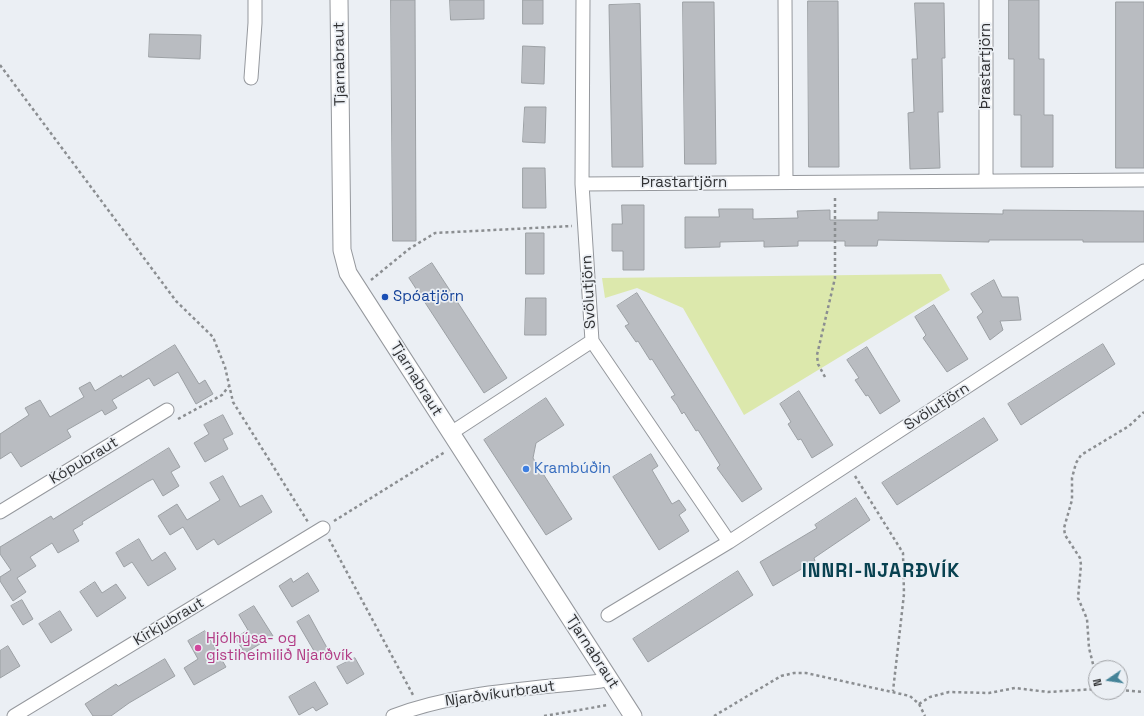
<!DOCTYPE html>
<meta charset="utf-8">
<style>
body{margin:0}
#map{position:relative;width:1144px;height:716px;overflow:hidden;background:#ebeff4;font-family:"Space Grotesk",sans-serif}
canvas{display:block}
.north{position:absolute;left:1088px;top:660px;width:40px;height:40px;box-sizing:border-box;background:#ebeff4;border:1px solid #a1a3a7;border-radius:50%;rotate:257deg;font-size:11px;font-weight:700;line-height:16px;text-align:center;color:#313234}
.north::after{content:'';display:block;margin:auto;width:14px;height:18px;background:#448398;clip-path:polygon(50% 0,100% 100%,50% 72%,0 100%)}
</style>
<div id="map">
<canvas width="1144" height="716"></canvas>
<div class="north">N</div>
</div>
<script>
const g = document.querySelector('canvas').getContext('2d');
g.lineJoin = 'round';
function fill(path, color) {
  g.fillStyle = color;
  g.fill(path, 'evenodd');
}
function stroke(path, color, width, dash) {
  g.strokeStyle = color;
  g.lineWidth = width;
  g.lineCap = dash ? 'butt' : 'round';
  g.setLineDash(dash || []);
  g.stroke(path);
}
function drawText(font, color, halo, rows, align = 'center') {
  g.font = font + ' "Space Grotesk",sans-serif';
  g.lineWidth = 3.5;
  g.setLineDash([]);
  g.textBaseline = 'middle';
  g.strokeStyle = halo;
  g.fillStyle = color;
  for (const [text, x, y, turn = 0] of rows) {
    g.save();
    g.translate(x, y);
    g.rotate((+turn || 0) * Math.PI / 180);
    g.textAlign = isNaN(turn) ? turn : align;
    if (halo) g.strokeText(text, 0, 0);
    g.fillText(text, 0, 0);
    g.restore();
  }
}
fill(new Path2D(`
 M941 274 950 290 744 415 683 308 637 288 605 298 602 278Z`), '#dce8ac');
const building = new Path2D(`
 M391 0H415L416 241H393Z
 M450 0H484V19L451 20Z
 M523 0H543V24H523Z
 M1009 0H1039V59H1044V115H1053V167H1021V115H1014V59H1009Z
 M808 1H838L839 167H809Z
 M683 2H714L716 164H685Z
 M1116 2H1144V168H1116Z
 M915 3H944L945 58H942L943 112H938L940 168 910 169 908 113 914 112 912 59H917Z
 M640 4 643 167H612L609 5Z
 M150 34 201 35 200 59 149 57Z
 M523 46 545 47 544 84 522 83Z
 M525 107H546L545 143 523 142Z
 M523 168H545L546 208H523Z
 M622 205H644V270H623V251H612V224H622Z
 M719 209H753V219L798 218 797 211 830 210V220H878V212L1003 214V210L1144 211V242H1083V240H989V242L878 240 877 246H845V241H798V246L764 247V241L720 242V247L685 248V217H719Z
 M526 233H544V274H526Z
 M432 263 507 378 484 393 409 278Z
 M994 280 1002 297H1018L1021 320 1000 321 1003 330 990 340 977 317 983 312 971 294Z
 M637 293 762 489 742 502 717 468 720 465 698 430 696 431 684 412 682 414 677 405 671 397 675 395 652 359 650 360 638 341 636 342 625 326 629 324 617 306Z
 M526 298H546V335H525Z
 M934 305 968 359 947 372 923 338 926 335 915 317Z
 M1103 344 1115 364 1021 425 1008 404Z
 M175 345 199 384 205 380 213 394 196 404 178 372 154 386 149 378 112 400 117 408 105 415 102 410 67 430 71 437 21 467 11 452 0 459V434L29 415 25 408 40 400 50 417 84 397 79 388 90 382 95 391 121 375 122 377Z
 M867 347 900 401 880 414 868 395 866 396 855 380 859 378 847 360Z
 M799 391 833 445 812 458 801 439 798 440 788 424 791 422 780 404Z
 M546 398 564 425 536 443 533 458 572 519 546 535 484 440Z
 M223 415 233 434 223 439 228 449 205 462 194 443 209 434 204 425Z
 M984 418 998 440 897 505 882 483Z
 M169 448 180 467 171 472 179 486 163 496 153 479 147 482 82 522 83 524 73 530 79 541 58 553 52 543 30 557 36 566 17 578 26 592 13 601 0 581V577L11 570 0 554V547L51 516 53 519Z
 M651 454 658 466 652 470 672 504 679 500 686 510 679 515 689 531 659 550 613 477Z
 M223 476 240 507 262 495 272 512 218 545 214 539 197 550 183 527 170 535 158 516 177 504 187 520 220 500 210 483Z
 M856 498 870 520 814 558 815 561 773 586 760 562 817 528 815 525Z
 M139 539 152 561 165 552 176 569 148 586 132 562 124 567 116 553Z
 M738 571 753 595 648 662 633 639Z
 M308 573 319 591 292 607 279 586 291 578 293 582Z
 M95 582 102 593 116 584 126 598 97 617 80 592Z
 M22 600 33 619 23 625 11 606Z
 M254 606 273 636 245 653 235 638 248 630 239 615Z
 M60 611 72 630 51 643 39 624Z
 M309 615 331 655 320 661 297 622Z
 M205 631 226 667 194 685 184 668 198 659 188 641Z
 M8 646 20 666 0 678V651Z
 M355 658 364 674 347 684 337 667Z
 M165 659 175 676 129 703 111 716H93L85 704 116 684 118 686Z
 M315 682 328 704 316 711 313 707 299 715 289 697Z`);
fill(building, '#b9bcc1');
stroke(building, '#9ca0a4', 1);
const minor = new Path2D(`
 M583 0 582 184 592 341 729 542 608 615
 M785 0 786 182
 M986 0V181
 M251 78 255 23V0
 M582 184 1144 180
 M451 433 592 341
 M0 512 167 410
 M729 542 1144 271
 M14 716 323 528
 M393 716C459 691 532 689 601 681L609 679`);
const tertiary = new Path2D(`
 M339 0 342 250 348 273 633 716`);
stroke(minor, '#95989d', 15);
stroke(tertiary, '#95989d', 19);
stroke(new Path2D(`
 M0 65 176 301 213 337 225 367 233 402 308 522
 M371 280 409 249 435 233 572 226
 M825 377 818 364 817 355 835 278V195
 M178 419 222 395 229 386
 M855 476 903 553 904 594 893 691
 M334 521 445 452
 M329 539 413 695
 M1094 688V668L1089 648 1087 619 1078 598 1081 565 1080 558 1065 535 1064 528 1072 500V478L1076 463 1081 455 1129 426 1144 412
 M1120 690 1144 692
 M919 704 930 697 949 692 989 693 1015 688 1048 692 1096 689
 M544 716 608 705
 M714 716 781 676 794 673H806L910 696 919 704 925 716`), '#8b8e91', 2.5, [3, 3]);
stroke(minor, '#fff', 13);
stroke(tertiary, '#fff', 17);
for (const [x, y, r, color] of [
 [385,297,4,"#1a4fb4"],
 [526,469,4,"#3f7fe0"],
 [198,648,4,"#d1479c"]
]) {
  const dot = new Path2D();
  dot.arc(x, y, r, 0, 2 * Math.PI);
  g.fillStyle = color;
  g.fill(dot);
  stroke(dot, '#ebeff4', 1.5);
}
drawText('15px', '#313234', '#ebeff4', [
 ["Tjarnabraut",340,64,-91],
 ["Þrastartjörn",986,66,-90],
 ["Þrastartjörn",684,183],
 ["Svölutjörn",589,292,-93],
 ["Tjarnabraut",416,379,58],
 ["Svölutjörn",937,407,-33],
 ["Kópubraut",84,461,-31],
 ["Kirkjubraut",169,622,-31],
 ["Tjarnabraut",592,652,57],
 ["Njarðvíkurbraut",500,694,-8]
]);
drawText('15px', '#164399', '#ebeff4', [
 ["Spóatjörn",393,297]
], 'left');
drawText('15px', '#366cbe', '#ebeff4', [
 ["Krambúðin",534,469]
], 'left');
drawText('15px', '#b23c85', '#ebeff4', [
 ["Hjólhýsa- og",206,639],
 ["gistiheimilið Njarðvík",206,656]
], 'left');
g.letterSpacing = '1px';
drawText('bold 19px', '#084150', '#ebeff4', [
 ["INNRI-NJARÐVÍK",881,572]
]);
g.letterSpacing = '0px';
</script>
